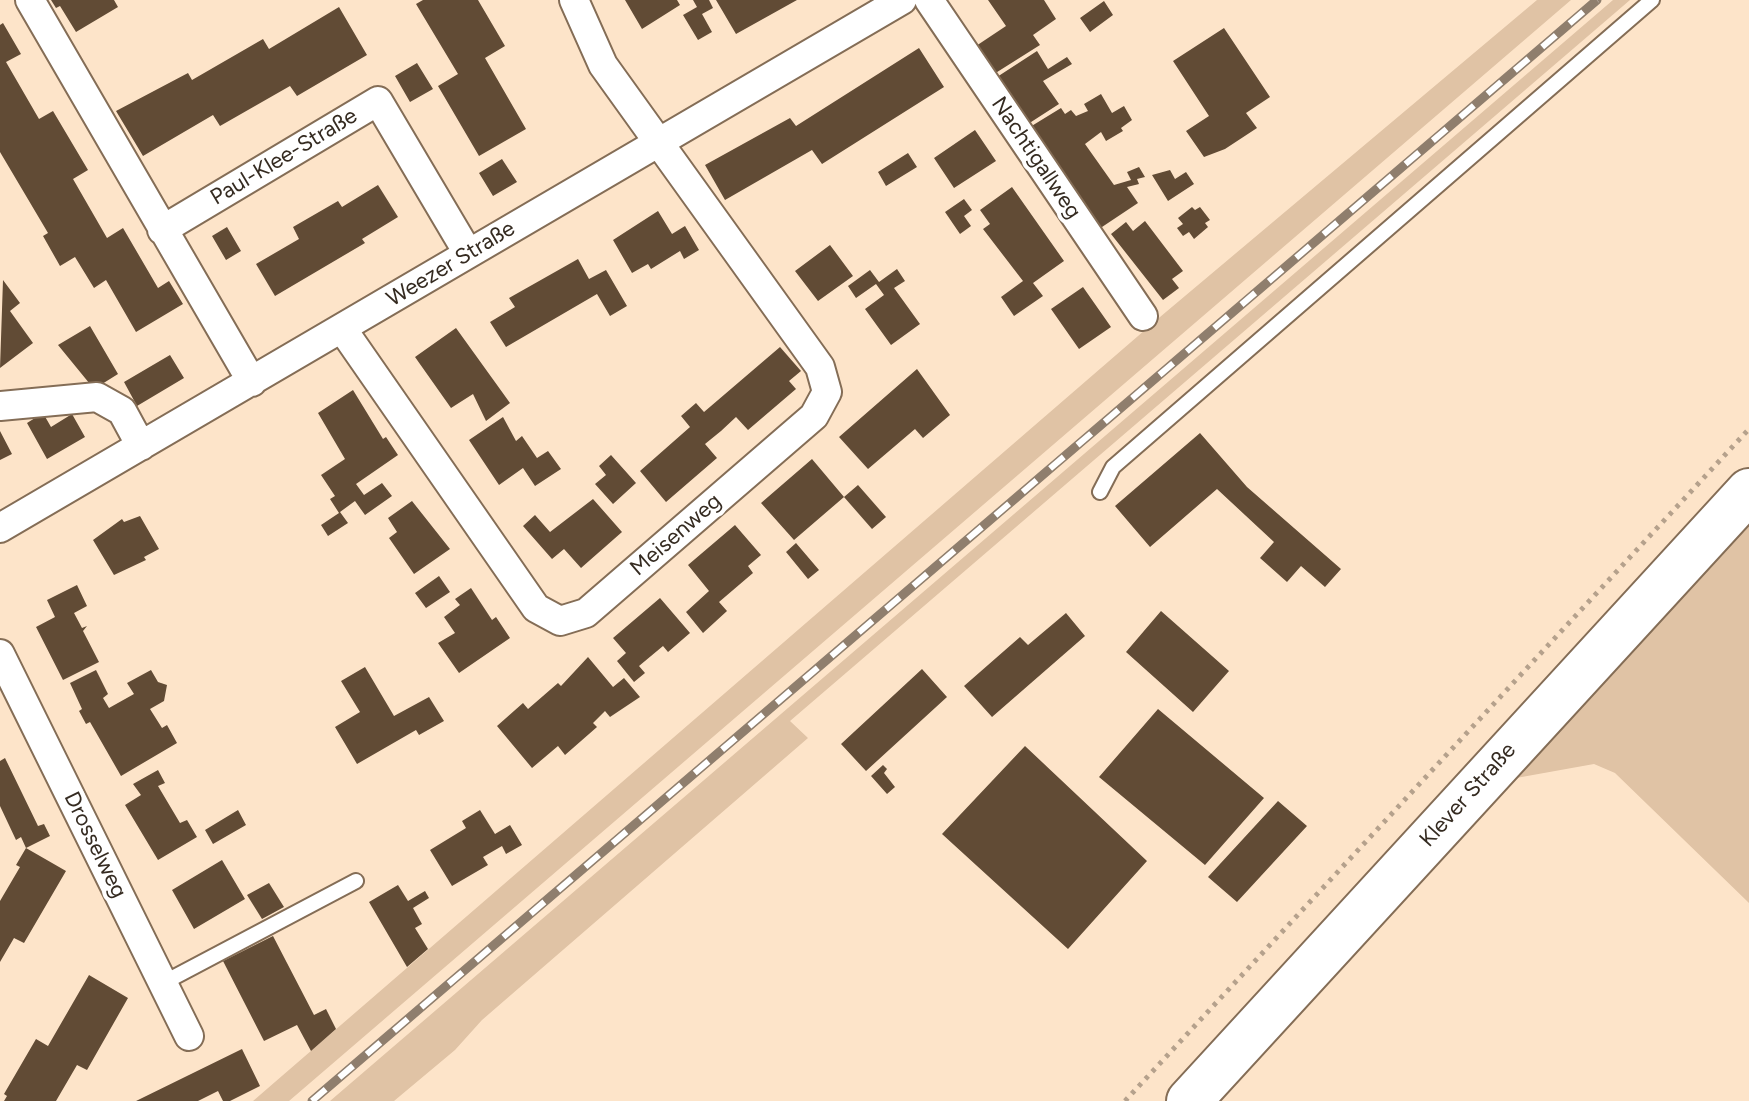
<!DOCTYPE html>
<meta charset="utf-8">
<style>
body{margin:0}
canvas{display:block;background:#fde4c9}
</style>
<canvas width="1749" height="1101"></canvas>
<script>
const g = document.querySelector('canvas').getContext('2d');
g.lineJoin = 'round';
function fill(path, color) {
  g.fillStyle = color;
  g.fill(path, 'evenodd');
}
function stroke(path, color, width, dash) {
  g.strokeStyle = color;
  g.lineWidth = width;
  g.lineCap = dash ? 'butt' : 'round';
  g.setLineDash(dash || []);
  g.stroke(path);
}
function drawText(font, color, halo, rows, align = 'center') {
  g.font = font + ' Figtree,sans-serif';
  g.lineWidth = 8;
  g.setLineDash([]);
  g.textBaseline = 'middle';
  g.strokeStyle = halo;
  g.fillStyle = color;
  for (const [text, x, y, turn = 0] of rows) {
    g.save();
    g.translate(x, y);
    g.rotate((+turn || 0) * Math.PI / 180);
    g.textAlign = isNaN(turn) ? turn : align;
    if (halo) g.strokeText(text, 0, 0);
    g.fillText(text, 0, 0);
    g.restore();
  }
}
fill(new Path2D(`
 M1537 0H1571L289 1101H253L1160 317Z
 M1613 0H1630L790 721 808 738 482 1020 455 1050 394 1101H330Z
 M1749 520V903L1615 773 1594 764 1505 780Z`), '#e0c3a5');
fill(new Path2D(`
 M51 0H114L118 7 76 32 60 6 56 8Z
 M423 0H478L505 46 485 58 526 129 479 156 438 86 458 74 416 4Z
 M625 0H677L680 5 642 29Z
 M693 0H709L713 8 702 14 712 32 698 40 683 15 697 7Z
 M716 0H797L736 34Z
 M988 0H1044L1056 19 1033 35 1040 45 994 74 976 46 1006 26Z
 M1104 1 1113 15 1090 32 1080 18Z
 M339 7 367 55 297 96 290 86 220 126 213 115 143 156 116 111 188 73 192 80 263 39 269 49Z
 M3 23 21 54 6 62 39 119 53 111 88 170 73 179 107 238 123 228 158 288 169 281 183 304 136 332 106 280 94 288 75 257 60 266 43 236 48 233 0 152V25Z
 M1224 28 1270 97 1246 113 1257 128 1225 149 1204 157 1186 131 1209 116 1173 61Z
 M919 48 944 87 822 164 812 150 725 200 705 165 790 118 796 126Z
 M1037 51 1048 69 1067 57 1072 64 1043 81 1059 104 1028 124 997 77Z
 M417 63 433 89 410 102 395 76Z
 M1101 94 1112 113 1124 106 1132 120 1121 128 1123 131 1106 141 1101 132 1085 144 1114 185 1131 180 1127 172 1139 167 1145 177 1137 179 1139 184 1127 187 1138 203 1099 229 1030 127 1061 108 1065 114 1071 110 1076 116 1088 111 1084 104Z
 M975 130 996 161 954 188 934 158Z
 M908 153 917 167 886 186 878 172Z
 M502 159 517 182 493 196 479 173Z
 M1170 170 1175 179 1186 172 1194 184 1168 201 1152 175Z
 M378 185 398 217 362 239 365 243 275 296 256 264 299 239 293 227 338 201 342 207Z
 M1012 187 1064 261 1033 283 1043 296 1014 316 1001 297 1023 281 983 229 990 224 980 210Z
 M964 199 972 210 964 216 971 226 960 234 945 212Z
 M1192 207 1195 210 1200 207 1210 220 1205 223 1208 227 1194 239 1189 232 1183 236 1177 228 1183 224 1178 218Z
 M658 211 672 234 685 226 699 250 684 259 680 251 651 269 648 264 632 273 613 240Z
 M1145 221 1183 271 1172 279 1179 288 1163 300 1111 234 1126 222 1133 231Z
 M227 227 241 251 226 260 212 236Z
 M830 245 853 276 818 301 795 271Z
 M578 259 589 279 606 270 627 306 610 316 597 294 506 347 490 322 515 307 509 298Z
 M897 269 905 281 894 288 920 324 891 345 865 309 884 295 876 284 856 298 848 286 870 270 879 282Z
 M3 280 20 303 10 311 33 343 0 368Z
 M1083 287 1111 327 1079 349 1051 309Z
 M90 326 118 374 94 389 58 345Z
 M456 328 510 403 486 421 473 394 451 408 415 357Z
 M780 347 801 371 789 381 796 389 748 430 736 417 721 431 705 444 717 458 666 502 640 471 690 427 681 416 696 403 704 412Z
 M170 355 184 378 137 406 124 382Z
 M917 369 950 415 923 438 915 429 868 469 839 437Z
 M353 390 383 439 386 437 398 455 356 484 364 495 382 483 392 496 365 515 355 501 340 512 348 523 328 536 321 525 339 513 330 499 335 496 321 475 345 459 318 413Z
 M43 413 51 427 72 414 85 437 47 459 27 423Z
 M503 417 516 441 522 436 537 458 548 451 561 469 535 486 523 468 499 485 469 440Z
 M0 431 12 454 0 460Z
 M1200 433 1247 487 1341 569 1325 587 1301 566 1287 582 1260 558 1274 542 1217 489 1150 547 1115 506Z
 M611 455 636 483 613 504 595 484 606 475 599 466Z
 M812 459 844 497 794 540 761 503Z
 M858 485 886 517 872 529 844 497Z
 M593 499 622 532 581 568 564 549 552 559 523 526 535 515 550 532Z
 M412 501 450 549 414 574 389 538 397 532 388 518Z
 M140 516 159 549 144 557 146 560 114 575 93 540 122 519 124 522Z
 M735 525 761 555 748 566 753 573 719 602 727 611 703 633 686 612 709 591 688 565Z
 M796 543 819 570 808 579 786 552Z
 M439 576 450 592 426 608 415 593Z
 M77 585 87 606 74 613 82 628 87 626 83 631 99 662 63 680 36 627 55 617 47 600Z
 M471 588 492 620 496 617 510 638 459 673 438 643 455 633 444 617 460 605 455 599Z
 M660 598 690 633 668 652 663 646 639 666 645 673 634 682 617 661 626 653 613 638Z
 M1161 611 1229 671 1193 712 1126 652Z
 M1066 613 1085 636 992 717 964 686 1020 637 1028 645Z
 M588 657 613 687 624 678 640 697 610 717 605 711 593 723 597 727 565 755 558 746 532 768 497 726 523 703 528 709 558 683 561 686Z
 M365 667 394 716 429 697 444 721 419 735 416 730 357 764 335 727 360 712 341 681Z
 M922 669 947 697 866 771 841 744Z
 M96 670 108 694 103 698 109 708 134 694 127 683 151 670 158 682 167 685 164 701 150 709 162 728 167 725 177 743 121 776 90 722 86 724 79 711 82 709 70 683Z
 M1158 709 1264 798 1205 865 1099 777Z
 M1025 746 1147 861 1068 949 942 834Z
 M5 758 38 826 44 824 50 836 26 848 21 837 16 840 0 806V761Z
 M883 765 887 769 884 773 895 787 887 794 871 776Z
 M158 770 165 783 158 786 180 823 187 820 197 837 158 860 125 805 141 795 133 784Z
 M1278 801 1307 826 1237 902 1208 877Z
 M238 810 246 825 213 844 205 830Z
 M480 810 495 834 510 825 522 845 506 854 502 846 483 857 488 865 452 886 430 850 466 828 462 821Z
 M26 848 66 871 24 943 14 938 0 962V901L20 867 16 865Z
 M222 860 245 899 194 929 172 890Z
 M269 883 284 907 262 919 247 895Z
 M398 885 408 901 425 891 429 898 413 908 422 924 415 928 428 949 407 967 369 902Z
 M273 936 314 1015 326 1009 336 1029 311 1051 297 1025 264 1041 223 961Z
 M89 975 128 998 87 1070 77 1065 56 1101H4L7 1096 4 1094 36 1039 48 1046Z
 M242 1049 260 1086 230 1101H223L218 1091 198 1101H136Z`), '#614b35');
const lane = new Path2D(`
 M1100 492 1113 467 1652 0
 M163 983 356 881`);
const street = new Path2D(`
 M30 0 252 382
 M929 0 1143 316
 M162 230 378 101 468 253
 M343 330 536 608 560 621 586 613 814 416 827 392 820 367 603 65 574 0
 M0 406 97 397 122 411 141 446
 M0 528 902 0
 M0 654 189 1036`);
const primary = new Path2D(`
 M1189 1101 1749 491`);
stroke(lane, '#846d56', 18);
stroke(street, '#846d56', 32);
stroke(primary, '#846d56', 48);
stroke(new Path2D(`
 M1125 1101 1749 429`), '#b5a18c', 5, [4, 6]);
stroke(lane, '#fff', 14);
stroke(street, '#fff', 28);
stroke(primary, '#fff', 44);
const rail = new Path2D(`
 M312 1101 1597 0`);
stroke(rail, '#8f7e6d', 9);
stroke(rail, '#fff', 6, [18]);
drawText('22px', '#352b21', '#fff', [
 ["Paul-Klee-Straße",284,157,-31],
 ["Nachtigallweg",1036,158,56],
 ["Weezer Straße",451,264,-31],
 ["Meisenweg",676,535,-41],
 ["Klever Straße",1468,795,-48],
 ["Drosselweg",95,845,64]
]);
</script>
